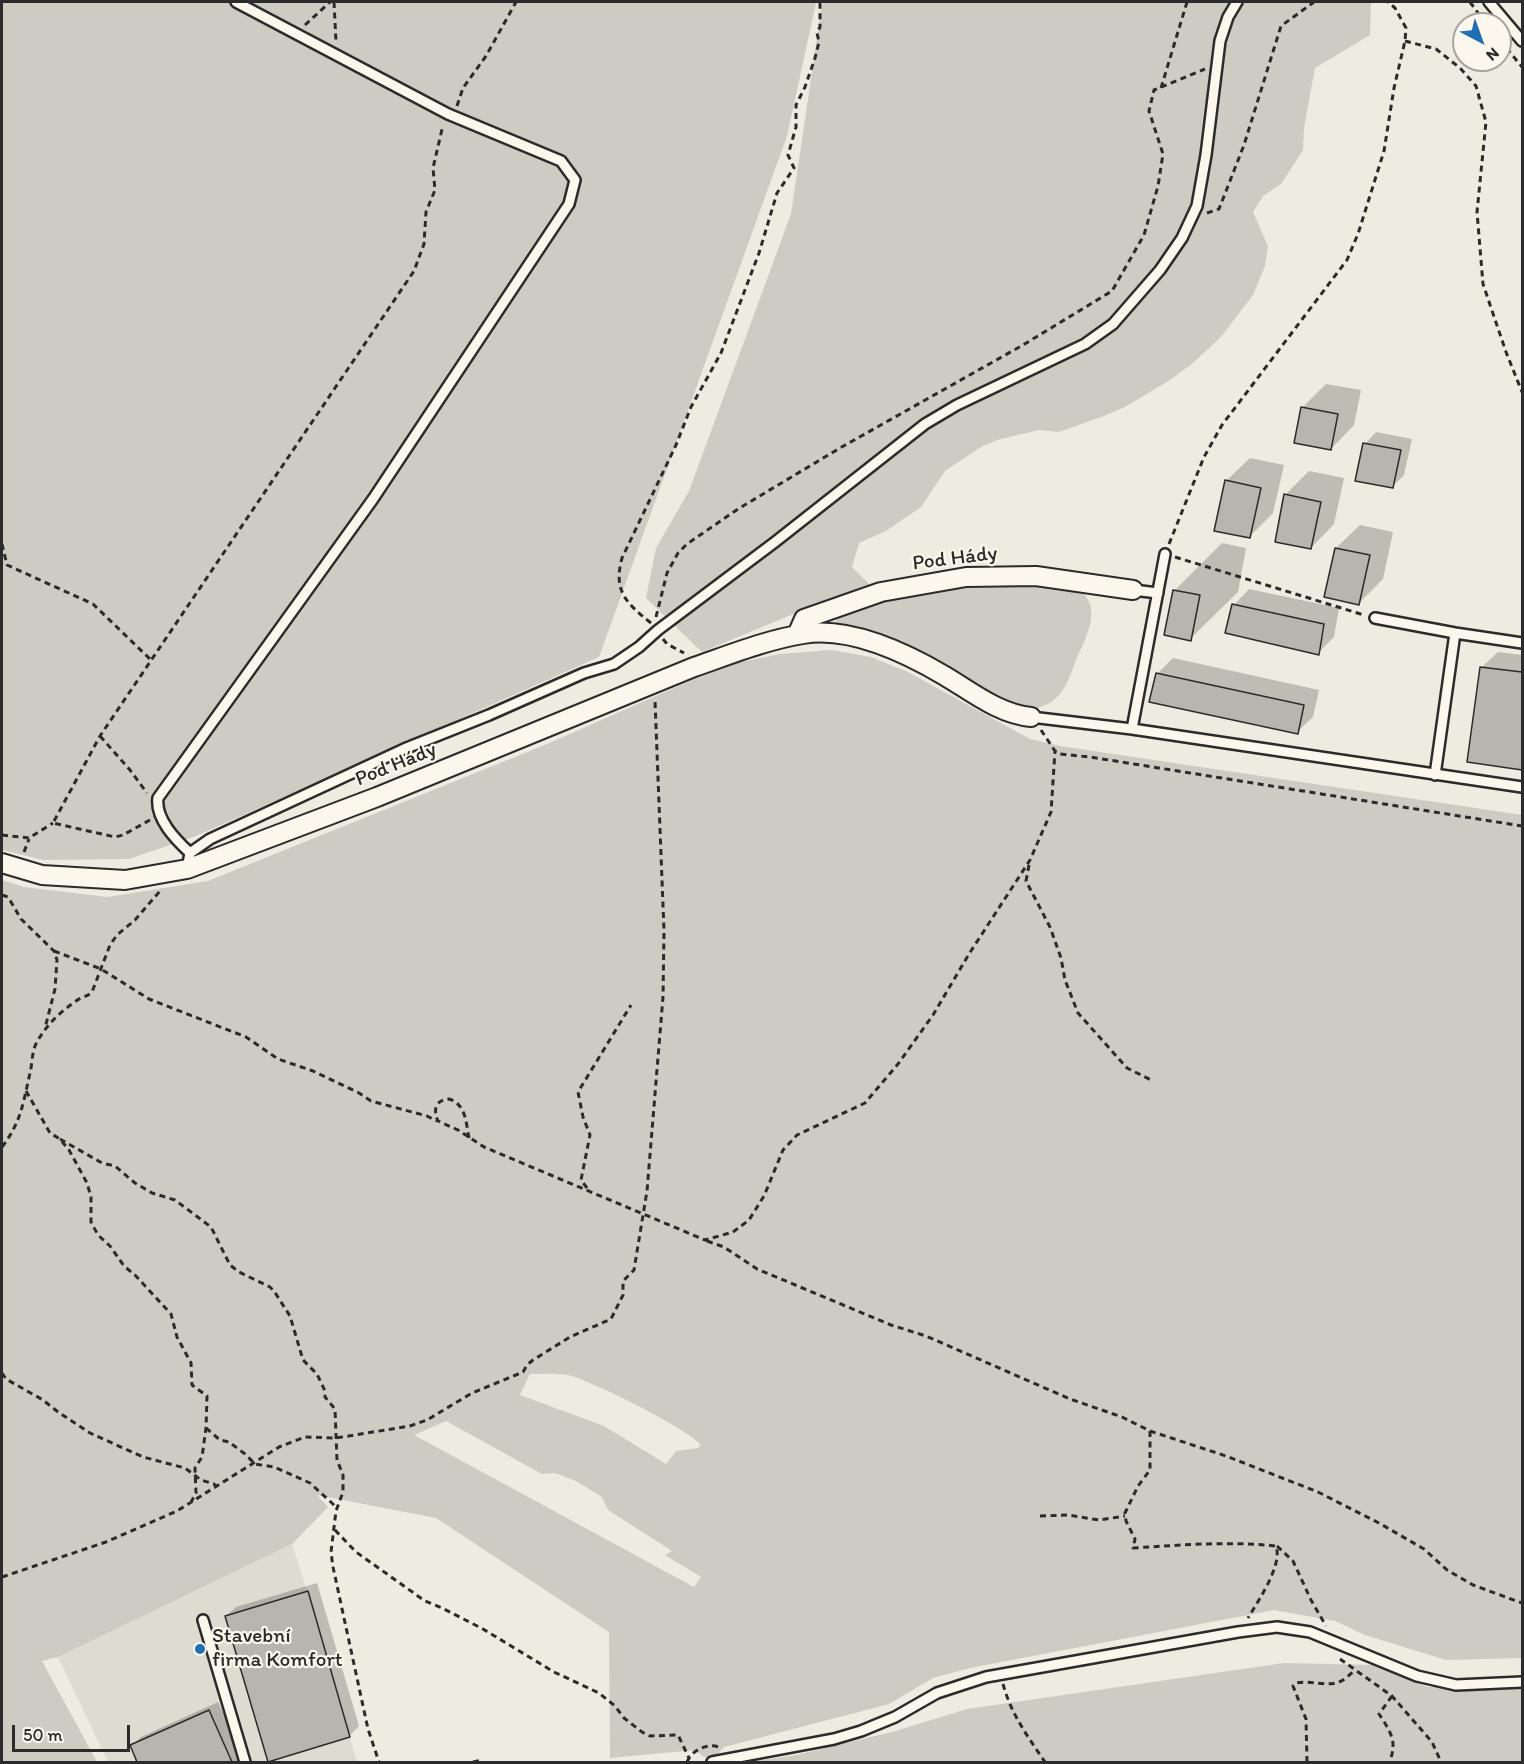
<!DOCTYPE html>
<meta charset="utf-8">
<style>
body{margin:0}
#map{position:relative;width:1524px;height:1764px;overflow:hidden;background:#eeebe0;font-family:Itim,sans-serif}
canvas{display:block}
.frame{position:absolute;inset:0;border:3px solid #2b2b2b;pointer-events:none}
.north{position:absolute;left:1452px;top:12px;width:60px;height:60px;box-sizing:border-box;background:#fbf7ec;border:2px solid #a8a59f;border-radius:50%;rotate:139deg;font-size:16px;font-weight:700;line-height:24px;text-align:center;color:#2b2b2b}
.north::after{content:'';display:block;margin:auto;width:21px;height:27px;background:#1f6fb2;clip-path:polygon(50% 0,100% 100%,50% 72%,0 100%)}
.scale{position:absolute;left:12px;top:1725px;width:118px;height:27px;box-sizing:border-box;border:3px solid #2b2b2b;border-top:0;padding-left:8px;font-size:18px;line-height:21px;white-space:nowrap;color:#2b2b2b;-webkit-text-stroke:4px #fbf7ec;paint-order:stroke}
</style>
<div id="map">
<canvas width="1524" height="1764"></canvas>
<div class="frame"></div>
<div class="north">N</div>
<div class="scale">50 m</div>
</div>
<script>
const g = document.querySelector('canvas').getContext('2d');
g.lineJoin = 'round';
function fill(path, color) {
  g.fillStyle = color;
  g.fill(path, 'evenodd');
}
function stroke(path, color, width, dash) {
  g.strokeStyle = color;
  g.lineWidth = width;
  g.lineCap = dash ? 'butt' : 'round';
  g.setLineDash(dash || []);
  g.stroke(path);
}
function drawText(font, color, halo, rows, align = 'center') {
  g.font = font + ' Itim,sans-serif';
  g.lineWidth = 4.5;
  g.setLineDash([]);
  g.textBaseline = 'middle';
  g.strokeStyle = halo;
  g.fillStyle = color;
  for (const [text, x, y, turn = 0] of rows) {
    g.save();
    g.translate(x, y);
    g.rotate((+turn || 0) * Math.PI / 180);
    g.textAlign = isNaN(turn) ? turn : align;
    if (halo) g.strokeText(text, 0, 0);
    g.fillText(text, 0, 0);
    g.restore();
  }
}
fill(new Path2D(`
 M292 1544 316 1620 357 1762H108L58 1657Z`), '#dedbd1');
fill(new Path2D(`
 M2 2 816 3 787 136 599 657 196 836 129 859 43 860 2 850Z
 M828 2H1371L1370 35 1315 68 1304 128 1303 150 1281 184 1263 196 1253 212 1268 246 1265 266 1253 295 1221 337 1193 363 1170 380 1125 407 1104 416 1059 432 1039 430 997 440 981 447 945 471 921 507 886 531 859 543 852 567 870 585 815 605 702 652 646 598 656 548 689 491 791 214 822 4Z
 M992 584C1014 584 1054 580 1074 588 1106 602 1086 638 1076 660 1071 673 1066 690 1055 699 1047 706 1036 710 1025 708 999 705 978 686 957 673 946 666 933 660 921 654 896 641 866 635 839 626L836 622 837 617C880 592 943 589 992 584Z
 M831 650 871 657 908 672 1030 739 1060 746 1522 815V1658L1446 1660 1365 1635 1335 1621 1274 1610 970 1668 933 1678 889 1704 724 1747 716 1756 704 1757 695 1750 610 1758 609 1632 436 1518 317 1495 328 1507 292 1544 58 1657 42 1661 97 1762H2V880L24 887 107 897 208 881 547 744 726 665 780 654ZM530 1374C542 1374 556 1373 568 1375 588 1379 689 1429 701 1445L698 1448 676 1451 666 1464 604 1426 520 1395ZM446 1421 542 1474 555 1473 576 1481 602 1497 608 1510 672 1551 665 1555 701 1577 694 1587 414 1435Z
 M1284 1663 1373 1665 1427 1687 1522 1689V1762H750L796 1755 892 1732 967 1709Z`), '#cecbc2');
fill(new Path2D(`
 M1326 384 1361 390 1354 425 1331 449 1303 407Z
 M1376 432 1412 439 1404 475 1392 487 1365 444Z
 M1250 458 1284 465 1273 513 1249 537 1226 481Z
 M1309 471 1344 478 1334 524 1311 548 1285 495Z
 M1360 525 1393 532 1383 579 1359 603 1336 548Z
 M1222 543 1246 548 1238 592 1190 639 1174 591Z
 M1249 589 1339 608 1334 637 1318 653 1234 605Z
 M1498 652 1522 655V768L1469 761 1482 667Z
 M1173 658 1319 690 1313 717 1297 732 1157 674Z
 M317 1583 359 1726 349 1736 226 1616 236 1607Z
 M218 1702 242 1755 238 1758 240 1762H139L132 1746 141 1737Z`), '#0003');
const building = new Path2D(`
 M1301 407 1338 414 1331 450 1294 443Z
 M1363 443 1401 450 1393 488 1355 481Z
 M1225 480 1261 488 1250 538 1214 531Z
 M1284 494 1321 502 1311 549 1275 542Z
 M1335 548 1370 555 1359 605 1324 597Z
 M1173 590 1200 595 1191 641 1164 635Z
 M1232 604 1324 624 1319 655 1225 633Z
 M1480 667 1522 672V770L1467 762Z
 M1156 673 1304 705 1298 734 1149 702Z
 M308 1591 350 1737 268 1762 225 1616Z
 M209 1710 232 1762H137L130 1745Z`);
fill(building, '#b8b5ae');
stroke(building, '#2b2b2b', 1.5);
const service = new Path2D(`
 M1489 2 1522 41
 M1133 590 1158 593
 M1375 618 1455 633 1522 643
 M1031 717 1132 729 1522 787
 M1132 729 1165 554
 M1435 775 1455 633
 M190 853C176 840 155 819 158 798L373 499 569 204 575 180 561 161 448 114 236 2
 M187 869 190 853 210 839 404 749 489 715 584 673 614 664 639 647 658 630 775 542 925 424 957 405 1085 344 1113 324 1160 270 1182 238 1197 206 1206 155 1220 41 1228 17 1237 2
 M203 1620 245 1762
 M712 1762 834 1739 861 1731 895 1717 937 1693 986 1677 1238 1632 1277 1627 1310 1632 1417 1676 1456 1685 1522 1682`);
const minor = new Path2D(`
 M797 635 804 619 881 592 966 577 1036 576 1133 590
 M2 863 42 875 125 880 187 869 377 797 694 667C729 655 766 640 803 634 850 626 906 653 945 676 972 692 999 714 1031 717`);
stroke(service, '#2b2b2b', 14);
stroke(minor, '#2b2b2b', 22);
stroke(new Path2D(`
 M334 2 336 42
 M1470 2 1486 24
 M305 25 330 2
 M1500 40 1522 67
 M1405 41 1436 49 1460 68 1476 86 1486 122 1477 212 1483 284 1506 352 1522 392
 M1161 88 1187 2
 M457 106 463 88 486 56 516 2
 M1207 213 1219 209 1244 145 1281 26 1314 2
 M2 544 7 565 93 604 151 660
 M1169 544 1204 457 1222 425 1347 260 1358 234 1384 151 1394 88 1405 41 1406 28 1395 8 1388 2
 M1175 557 1364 615
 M656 617 667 573 678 553 687 544 738 509 840 448 1023 345 1112 291 1144 235 1158 186 1163 154 1149 111 1154 90 1205 69
 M651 623C626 603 613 591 622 558L676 445 691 407 721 353 759 253 777 193 794 168 788 155 796 127V105L805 87 815 58 819 42 817 33 820 27V2
 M663 639 667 644 684 653
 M1041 730 1055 751 1060 754 1090 757 1522 826
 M100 736 130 770 147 793
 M150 820 123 835 115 837 53 823 100 736 414 271 424 244 426 212 435 190 433 168 443 125
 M2 835 29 838 53 823
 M24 852 29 839
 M1029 865 1026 881 1050 927 1061 958 1065 980 1078 1013 1127 1068 1153 1081
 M2 895 8 897 21 919 54 951 57 960 55 989 45 1028
 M54 951 101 969 149 999 246 1037 278 1059 313 1071 359 1093 371 1101 427 1116 437 1121
 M26 1091 50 1133 60 1139 69 1150 87 1183 91 1197V1222L98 1235 110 1246 124 1266 135 1275 171 1314 177 1337 191 1363 192 1385 207 1396 206 1428 202 1457 195 1468 196 1493 190 1504
 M469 1138C466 1123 466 1104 449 1099 435 1100 433 1110 438 1121L458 1130 484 1147 705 1240 733 1232 749 1220 764 1196 783 1150 797 1135 865 1103 898 1064 933 1015 969 954 1030 860 1051 812 1055 751
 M60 1139 102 1163 115 1166 135 1183 152 1193 175 1200 211 1227 230 1265 239 1272 270 1287 274 1291 290 1316 303 1360 317 1374 325 1391V1397L335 1409 337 1460 343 1475V1492L336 1511 331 1552 333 1567 368 1729 379 1762
 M2 1147C21 1122 23 1104 30 1073 32 1065 32 1054 35 1046 44 1027 59 1013 76 1001 81 997 87 997 92 992L110 945 117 935 135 920 160 891
 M587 1188 581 1180 590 1135 583 1117 578 1092 631 1005
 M707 1241 724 1247 757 1269 891 1325 926 1336 1070 1399 1122 1417 1150 1431 1226 1456 1318 1492 1379 1523 1424 1549 1447 1570 1473 1585 1522 1603
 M2 1373 6 1379 43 1400 58 1412 90 1433 143 1457 185 1468 201 1480 214 1484 217 1487
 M206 1428 220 1440 229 1442 245 1454 255 1464 274 1467 310 1483 333 1504 336 1509
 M1150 1431V1470L1138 1486 1125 1513 1126 1521 1135 1539 1133 1548C1181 1545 1228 1541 1276 1546 1283 1565 1258 1601 1248 1618
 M1040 1516 1068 1515 1099 1520 1125 1516
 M335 1530 356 1552 425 1601 442 1608 483 1629 554 1672 599 1693 615 1706 624 1718 642 1732 650 1736 678 1735 689 1758
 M1277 1546 1293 1561 1311 1600 1326 1626
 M2 1577 106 1542 177 1511 279 1447 305 1437 336 1438 410 1426 427 1420 472 1393 523 1372 527 1365 533 1360 570 1337 611 1319 623 1295V1281L634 1270 647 1191 663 997 664 931 655 701
 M1340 1659 1392 1696 1432 1742 1441 1762
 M1003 1684C1011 1714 1028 1737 1045 1762
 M1392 1696 1379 1714C1385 1723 1394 1736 1393 1747 1393 1754 1390 1756 1392 1762
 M473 1762 482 1760
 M687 1762C692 1750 707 1743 719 1747
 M1307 1762 1306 1719 1293 1686 1296 1683C1310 1680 1325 1687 1339 1682 1345 1680 1350 1674 1355 1670`), '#2b2b2b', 3, [6, 4.5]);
stroke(service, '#fbf7ec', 9);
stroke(minor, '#fbf7ec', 18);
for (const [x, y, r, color] of [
 [200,1649,6,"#1f6fb2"]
]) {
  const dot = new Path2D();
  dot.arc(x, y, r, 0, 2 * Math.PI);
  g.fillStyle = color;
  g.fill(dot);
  stroke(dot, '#fbf7ec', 2);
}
drawText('21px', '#2b2b2b', '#fbf7ec', [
 ["Pod Hády",955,559,-7],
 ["Pod Hády",396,765,-22]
]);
drawText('21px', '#2b2b2b', '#fbf7ec', [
 ["Stavební",212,1637],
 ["firma Komfort",212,1661]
], 'left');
</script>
